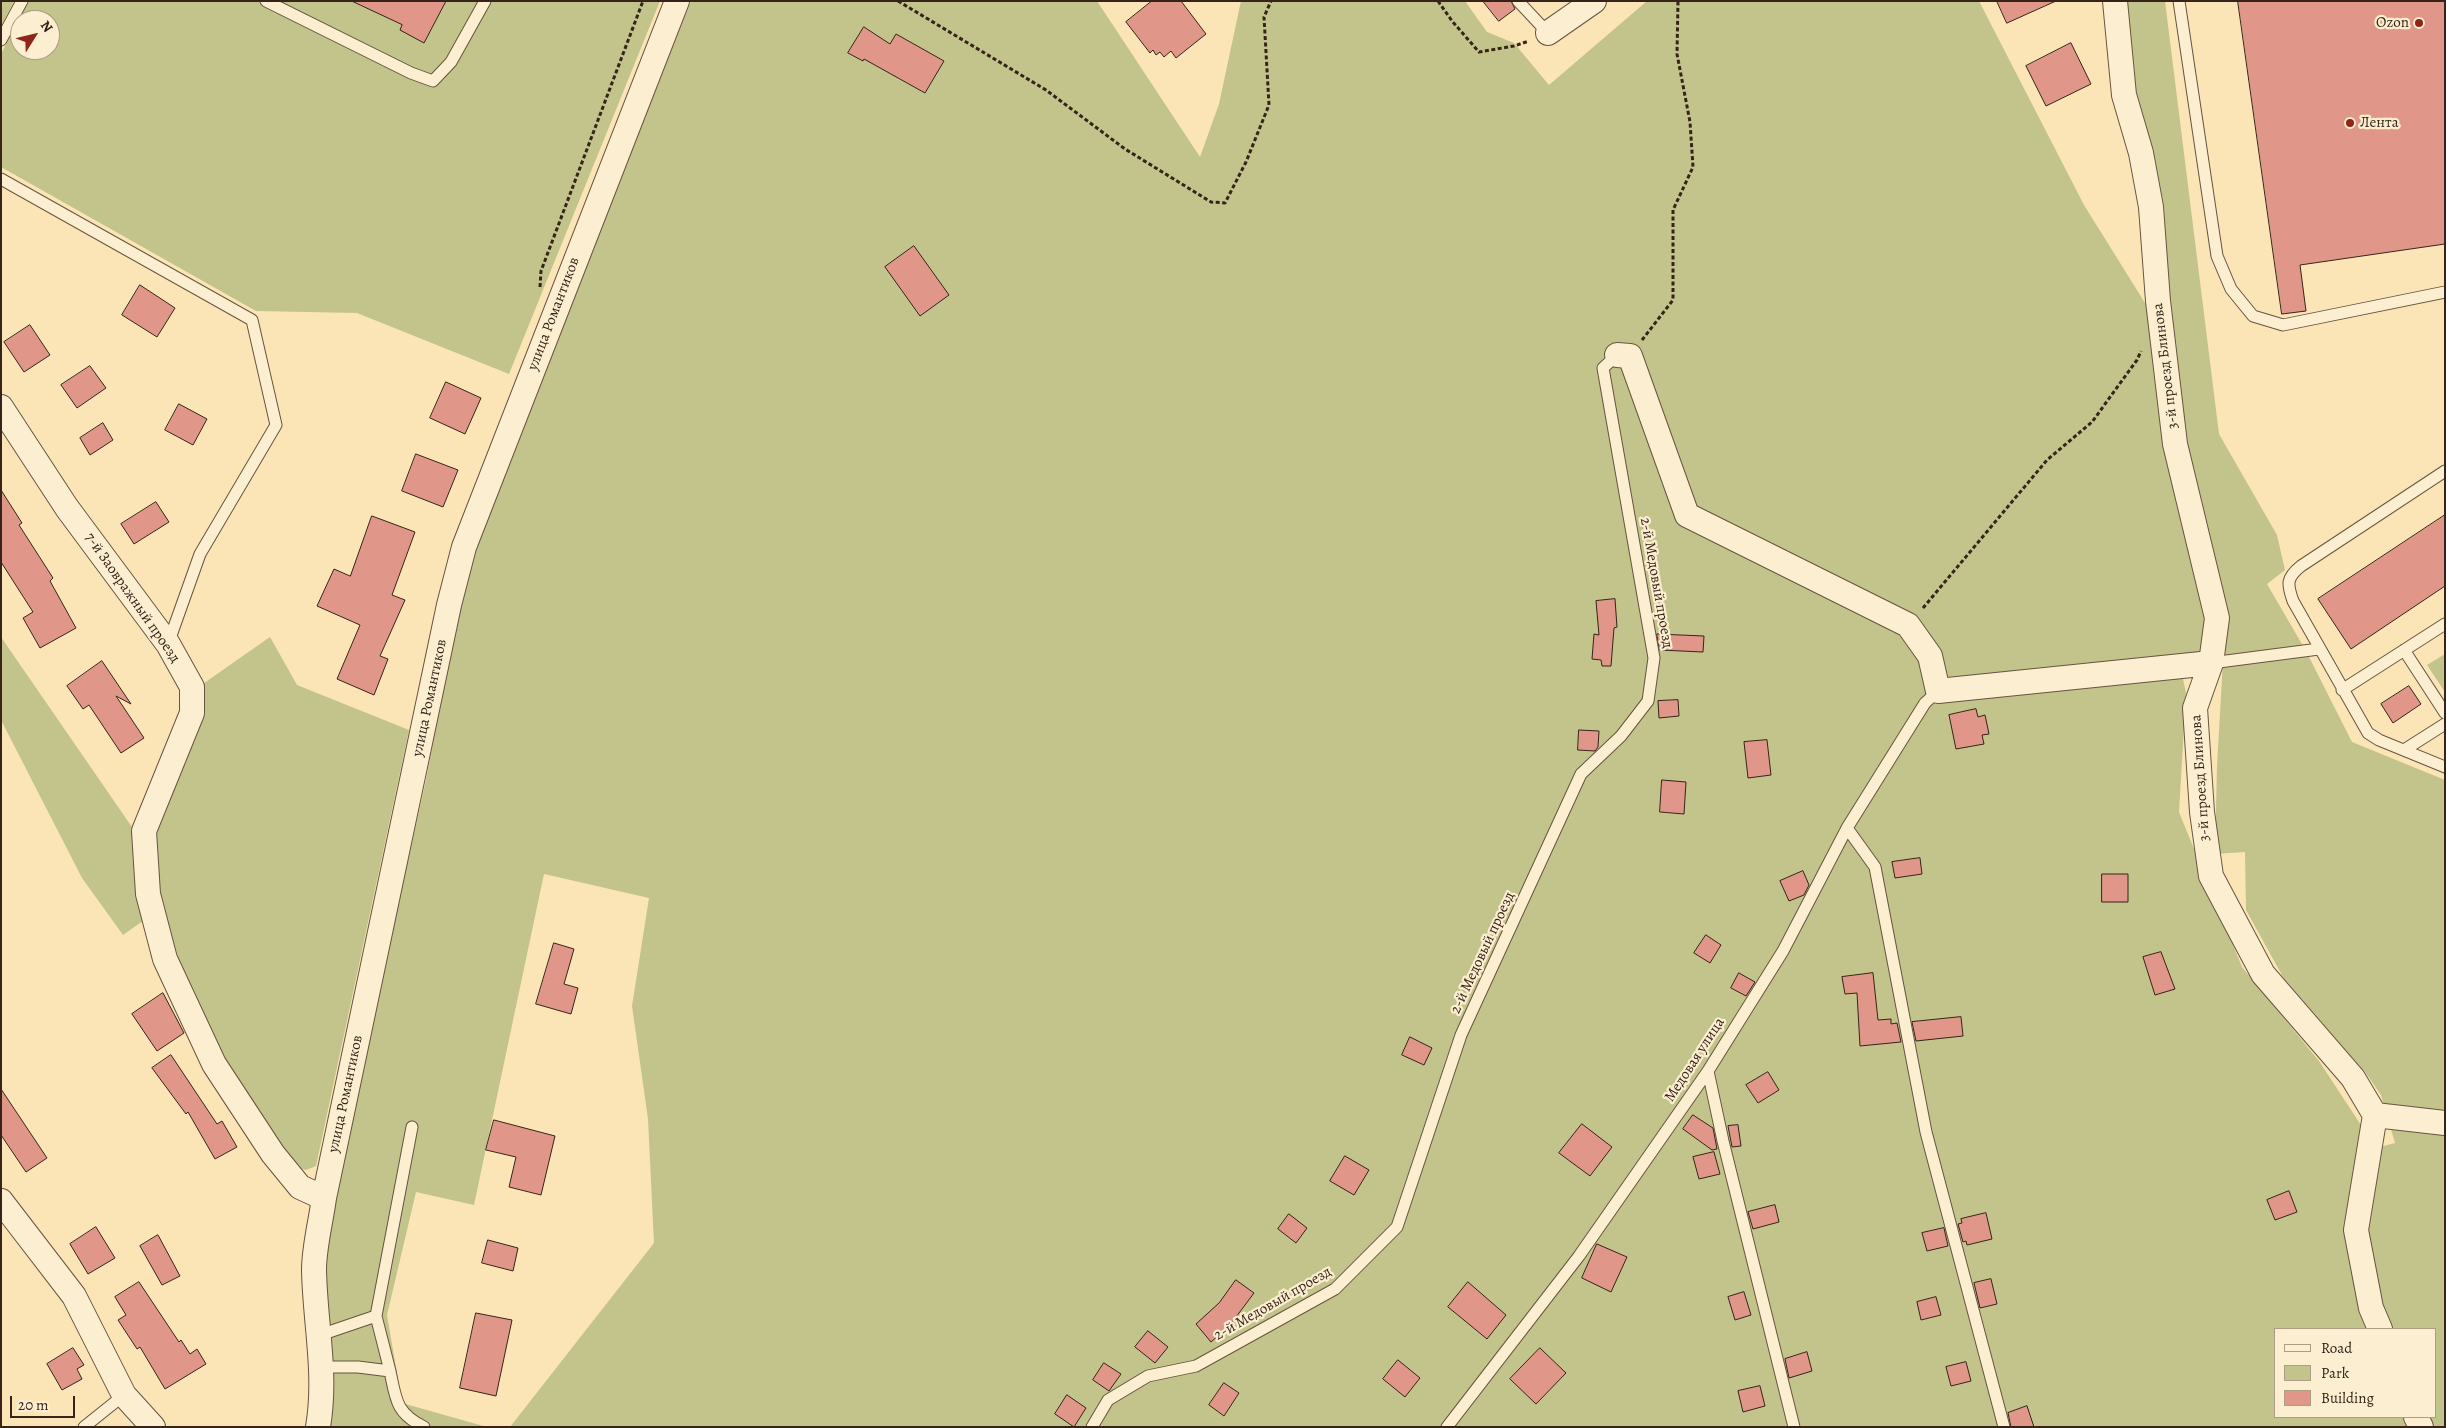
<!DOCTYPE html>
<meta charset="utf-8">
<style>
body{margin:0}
#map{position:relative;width:2446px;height:1428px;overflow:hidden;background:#fbe5b7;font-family:Alegreya,serif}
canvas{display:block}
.frame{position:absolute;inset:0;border:2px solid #36241a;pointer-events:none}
.legend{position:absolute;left:2274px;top:1328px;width:162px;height:90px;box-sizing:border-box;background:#fceed0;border:1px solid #ad9d87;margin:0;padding:6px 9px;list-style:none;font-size:15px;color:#36241a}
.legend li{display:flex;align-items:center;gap:10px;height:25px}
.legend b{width:25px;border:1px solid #ad9d87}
.north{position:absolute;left:10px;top:10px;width:50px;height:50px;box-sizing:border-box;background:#fceed0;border:1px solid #ad9d87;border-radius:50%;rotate:54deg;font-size:14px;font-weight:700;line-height:20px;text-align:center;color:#36241a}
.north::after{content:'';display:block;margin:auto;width:18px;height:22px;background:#8f2418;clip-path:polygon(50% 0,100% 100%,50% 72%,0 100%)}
.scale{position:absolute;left:10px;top:1396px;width:65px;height:22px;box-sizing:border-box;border:2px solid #36241a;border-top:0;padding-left:6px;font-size:15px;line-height:18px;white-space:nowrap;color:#36241a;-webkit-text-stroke:4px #fceed0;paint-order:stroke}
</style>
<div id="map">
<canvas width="2446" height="1428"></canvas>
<div class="frame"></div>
<ul class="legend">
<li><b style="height:6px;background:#fceed0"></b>Road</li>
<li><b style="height:14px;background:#c3c38c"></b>Park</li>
<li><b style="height:14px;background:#e09689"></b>Building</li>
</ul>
<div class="north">N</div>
<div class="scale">20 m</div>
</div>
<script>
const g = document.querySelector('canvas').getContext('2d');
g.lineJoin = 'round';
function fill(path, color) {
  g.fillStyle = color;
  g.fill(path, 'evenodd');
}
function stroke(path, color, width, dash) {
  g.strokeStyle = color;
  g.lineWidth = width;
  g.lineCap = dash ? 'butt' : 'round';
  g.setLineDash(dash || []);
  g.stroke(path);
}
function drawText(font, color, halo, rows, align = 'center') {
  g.font = font + ' Alegreya,serif';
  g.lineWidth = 4.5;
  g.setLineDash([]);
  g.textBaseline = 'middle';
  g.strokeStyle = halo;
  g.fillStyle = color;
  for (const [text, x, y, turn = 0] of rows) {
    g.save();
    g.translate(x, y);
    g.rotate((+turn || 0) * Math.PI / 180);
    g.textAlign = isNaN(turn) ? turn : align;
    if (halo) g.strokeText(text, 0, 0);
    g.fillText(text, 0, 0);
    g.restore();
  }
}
fill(new Path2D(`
 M1 1H14L1 26Z
 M29 1H660L509 374 357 313 256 311 1 167V54ZM20 20H50V50H20Z
 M691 1H1097L1200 157 1219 104 1241 1H1465L1487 32 1514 43 1549 85 1647 1H1979L2084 205 2150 311 2206 620 2202 649 2182 674 2186 693 2179 812 2242 967 2319 1061 2376 1148 2395 1143 2381 1095 2365 1072 2283 977 2246 910 2245 852 2215 854 2217 766 2226 608 2181 443 2171 306 2160 207 2131 94 2122 1H2165L2219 434 2277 535 2285 570 2267 584 2306 651 2352 742 2445 780V1427H510L654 1243 648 1119 632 1006 649 898 544 874 474 1205 416 1192 387 1315 402 1403 487 1427H326L324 1236 426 780 457 613 472 551ZM2275 1329H2435V1417H2275Z
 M1 637 134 830 197 688 270 637 297 685 409 730 316 1166 306 1170 296 1168 218 1059 161 913 140 923 123 935 82 878 1 720Z
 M2445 654V692L2427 665Z`), '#c3c38c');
const building = new Path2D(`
 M352 1H446L424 43 400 30 402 25Z
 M1152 1H1181L1206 34 1176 58 1171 51 1164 57 1160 52 1156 55 1153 50 1150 53 1126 22Z
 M1483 1H1511L1515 9 1499 21Z
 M1997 1H2056L2007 23Z
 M2238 1H2445V244L2300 265 2306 311 2282 314Z
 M864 27 890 44 896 34 944 61 925 93 864 59 863 61 848 53Z
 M2071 43 2091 84 2046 106 2026 66Z
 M914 246 949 295 920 316 885 267Z
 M140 285 175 308 157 337 122 315Z
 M30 325 50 355 24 372 4 342Z
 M90 366 106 388 77 408 61 385Z
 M446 382 481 398 465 434 430 418Z
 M179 404 207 419 193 445 165 430Z
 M103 423 113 440 90 455 80 438Z
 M416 454 458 470 443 507 402 491Z
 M1 490 22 523 19 525 53 578 50 581 76 628 40 648 23 618 33 612 1 562Z
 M156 502 169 522 134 544 121 524Z
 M2445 515V586L2351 649 2318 599Z
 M372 516 415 532 392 595 405 600 380 656 388 659 374 695 337 679 360 625 317 606 334 569 350 576Z
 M1615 599 1617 627 1614 628 1611 666H1602L1601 660 1592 659 1594 634 1599 635 1596 601Z
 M1657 634 1704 636 1703 652 1660 650Z
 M102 661 131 704 116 696 144 738 121 753 89 705 83 709 67 686Z
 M2409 686 2421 704 2393 723 2381 704Z
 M1678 700 1679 716 1659 718 1658 701Z
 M1976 709 1978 717 1985 715 1989 734 1982 735 1984 744 1956 749 1949 715Z
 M1579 730 1599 731 1598 747 1595 751 1578 750Z
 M1767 740 1771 775 1748 778 1744 742Z
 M1662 780 1686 782 1684 814 1660 812Z
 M1920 858 1922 874 1895 878 1892 862Z
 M1803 871 1809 885 1804 895 1789 901 1780 881Z
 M2102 874H2128V902H2102Z
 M1706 935 1721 945 1710 963 1694 953Z
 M554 943 574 949 564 984 578 988 571 1014 536 1004Z
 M2161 952 2175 989 2155 995 2143 957Z
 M1739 973 1755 982 1746 996 1731 988Z
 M1873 973 1878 1020 1891 1019V1024L1897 1023 1901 1042 1860 1046 1857 993 1845 994 1842 977Z
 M163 993 184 1033 157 1051 132 1014Z
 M1961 1017 1963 1036 1916 1041 1912 1022Z
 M1410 1037 1432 1048 1424 1065 1402 1055Z
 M171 1055 217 1124 222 1121 237 1147 215 1159 188 1112 186 1114 152 1068Z
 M1768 1072 1779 1090 1758 1103 1746 1085Z
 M1 1089 47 1158 26 1172 1 1135Z
 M1693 1115 1713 1128 1717 1149 1712 1150 1683 1129Z
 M494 1120 555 1136 541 1195 509 1187 516 1157 486 1150Z
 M1582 1124 1612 1147 1590 1176 1559 1153Z
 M1738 1125 1741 1146 1732 1147 1728 1126Z
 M1714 1152 1720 1174 1699 1179 1693 1157Z
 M1345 1156 1369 1170 1354 1195 1330 1181Z
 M2289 1191 2297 1212 2275 1220 2267 1200Z
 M1775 1205 1779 1222 1753 1229 1748 1212Z
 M1986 1213 1992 1239 1967 1245 1966 1241 1963 1242 1958 1224 1962 1223 1961 1219Z
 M1289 1214 1307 1228 1296 1243 1278 1229Z
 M96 1227 115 1258 88 1274 70 1244Z
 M1944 1228 1948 1246 1927 1251 1922 1233Z
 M158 1235 180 1276 162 1285 140 1246Z
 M488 1240 518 1248 513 1271 482 1263Z
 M1597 1244 1627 1257 1611 1292 1582 1278Z
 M1991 1279 1997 1304 1980 1308 1974 1283Z
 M1236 1280 1254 1293 1230 1325 1211 1342 1196 1324 1219 1303Z
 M139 1282 179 1342 181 1340 190 1354 197 1349 206 1364 165 1389 140 1347 137 1349 118 1320 126 1315 115 1297Z
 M1468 1282 1506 1315 1487 1339 1448 1307Z
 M1744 1292 1751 1315 1735 1320 1728 1297Z
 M1936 1297 1941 1315 1921 1320 1917 1302Z
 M476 1313 512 1320 496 1396 460 1388Z
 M1148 1331 1168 1347 1155 1363 1135 1347Z
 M73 1348 84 1365 77 1369 82 1379 62 1390 47 1364Z
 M1540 1348 1566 1373 1536 1404 1510 1379Z
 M1807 1352 1812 1371 1789 1378 1785 1359Z
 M1398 1360 1420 1378 1405 1397 1383 1379Z
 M1966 1362 1971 1381 1951 1386 1946 1367Z
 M1104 1363 1121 1374 1109 1391 1093 1380Z
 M1224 1383 1239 1393 1224 1416 1209 1405Z
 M1760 1386 1765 1406 1743 1412 1738 1391Z
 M1067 1395 1086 1408 1074 1427 1055 1414Z
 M2027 1406 2034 1427H2011L2008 1413Z`);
fill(building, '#e09689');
stroke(building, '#36241a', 1);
const lane = new Path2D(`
 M266 1 411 73 433 81 451 62 485 1
 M1518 1 1548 33
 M2179 1 2217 256 2231 289 2253 316 2283 325 2445 292
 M1 40 22 1
 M1 179 252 320 276 425 200 554 168 644
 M2445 471 2301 566C2286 578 2287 584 2293 601L2368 733 2379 740 2445 767
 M2404 650 2445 713
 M2211 663 2319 649
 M2342 690 2445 624
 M2404 750 2445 724
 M1847 828 1875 867 1926 1132 2004 1427
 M1708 1071 1723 1141 1794 1427
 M376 1316 390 1371
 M320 1335 376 1316 412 1127
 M322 1367H358L390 1371C396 1400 396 1413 424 1427
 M84 1427 124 1395
 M1092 1427 1108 1400 1148 1376 1196 1366 1335 1289 1397 1227 1461 1035 1581 774 1621 736 1648 701 1654 658 1603 368 1617 355
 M1447 1427 1579 1256 1708 1071 1783 951 1847 828 1925 703 1938 691`);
const street = new Path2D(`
 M2115 1 2124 95 2141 153 2151 207 2158 301 2175 444 2217 618 2211 663 2195 708 2202 812 2211 876 2263 974 2353 1078 2375 1115 2356 1230 2371 1308 2380 1329
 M1548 33 1594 1
 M1617 355 1630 356 1687 515 1908 625 1930 656 1938 691 2211 663
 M1 407 67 508 168 644 192 687V713L144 831 148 894 165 959 214 1064 273 1154 300 1187 324 1198
 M2375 1115 2445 1123
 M1 1201 74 1296 124 1395 153 1427
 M2416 1417 2421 1427
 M318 1427C327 1374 315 1323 314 1270 314 1247 321 1221 324 1198L449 605 464 547 677 1`);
stroke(lane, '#675441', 13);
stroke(street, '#675441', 26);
stroke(new Path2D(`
 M898 1 1046 90 1125 149 1211 202 1225 203 1246 162 1269 105 1264 17 1271 1
 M1438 1 1452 21 1479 52 1514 46 1529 41
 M540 287 541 271 643 1
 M1642 340 1673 300V210L1693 167 1690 122 1677 54 1678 1
 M1923 608 2047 460 2092 422 2137 360 2141 351`), '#36241a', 3, [4, 2.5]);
stroke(lane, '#fceed0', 11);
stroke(street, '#fceed0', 24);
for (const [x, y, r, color] of [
 [2419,23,5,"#8f2418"],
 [2350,123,5,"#8f2418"]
]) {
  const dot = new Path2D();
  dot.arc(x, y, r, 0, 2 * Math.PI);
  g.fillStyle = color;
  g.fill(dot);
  stroke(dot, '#fceed0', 2);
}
drawText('15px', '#36241a', '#fceed0', [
 ["Ozon",2409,23],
 ["Лента",2360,123,"left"]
], 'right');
drawText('15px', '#36241a', '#fceed0', [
 ["улица Романтиков",554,314,-69],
 ["3-й проезд Блинова",2166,366,-97],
 ["2-й Медовый проезд",1656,583,80],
 ["7-й Заовражный проезд",132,598,55],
 ["улица Романтиков",430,698,-78],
 ["3-й проезд Блинова",2201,778,-94],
 ["2-й Медовый проезд",1483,953,-65],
 ["Медовая улица",1695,1060,-57],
 ["улица Романтиков",346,1094,-78],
 ["2-й Медовый проезд",1273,1304,-30]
]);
</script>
